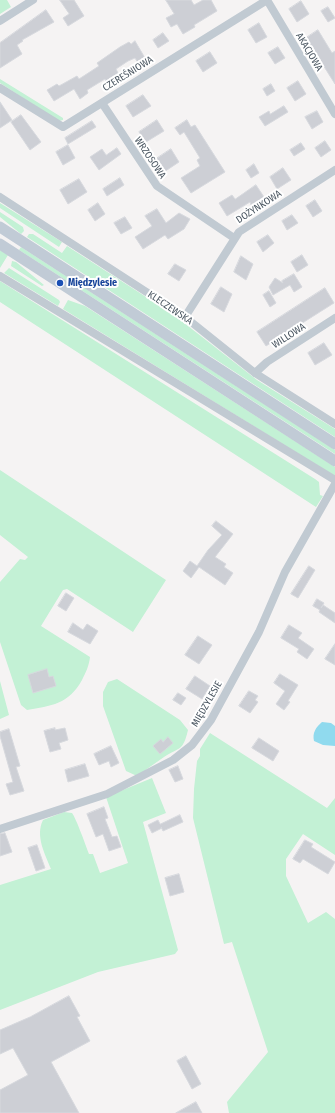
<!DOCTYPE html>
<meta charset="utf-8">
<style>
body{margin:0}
canvas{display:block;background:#f5f3f3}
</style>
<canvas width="335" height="1113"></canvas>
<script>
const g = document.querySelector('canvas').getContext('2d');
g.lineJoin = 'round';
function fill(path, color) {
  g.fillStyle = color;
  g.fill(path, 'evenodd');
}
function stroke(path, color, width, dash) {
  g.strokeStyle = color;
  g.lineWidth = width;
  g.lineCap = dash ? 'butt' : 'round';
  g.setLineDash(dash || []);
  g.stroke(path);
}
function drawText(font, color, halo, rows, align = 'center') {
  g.font = font + ' "Fira Sans Condensed",sans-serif';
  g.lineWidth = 4;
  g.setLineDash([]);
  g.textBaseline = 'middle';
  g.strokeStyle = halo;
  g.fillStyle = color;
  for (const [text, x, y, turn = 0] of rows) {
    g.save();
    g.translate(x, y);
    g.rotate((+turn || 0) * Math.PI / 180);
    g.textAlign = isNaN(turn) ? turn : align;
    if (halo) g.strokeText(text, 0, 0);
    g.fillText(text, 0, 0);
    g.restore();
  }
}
fill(new Path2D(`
 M0 0H7L11 7 0 14Z
 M0 79 63 118V120L59 121 0 83Z
 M0 203 62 242 59 247 0 208Z
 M0 212 23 227 24 231 21 234 0 217Z
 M29 234H33L62 253 67 246 174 315 257 380 335 429V437L27 237Z
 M21 247 335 450V454L19 250Z
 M0 250 8 255 0 268Z
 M12 261 16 262 44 285 42 286 11 266Z
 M9 268 59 300 60 302 58 306 4 273Z
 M0 281 315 479 319 482 320 495 323 496 316 507 0 302Z
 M68 300 85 306 335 467V476L63 309Z
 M0 470 166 580 133 632 67 589 63 590 41 626 90 657C89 666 86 672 82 680 69 704 51 706 27 710L21 705 0 642V582L20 559 25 560 28 557 0 535Z
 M117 679 180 720 188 730C183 751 180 747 164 757 155 763 146 770 137 776L126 771 103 706V692L108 682Z
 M0 681 9 715 0 719Z
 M210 733 327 808 335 798V855L303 834 286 859V876L308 923 326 912 335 919V1113H229L227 1102 268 1052 232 942 224 944 193 818 194 789 197 761 200 756V749Z
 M152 778 166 813 143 822 178 950 175 954 98 972 0 1010V885L51 869C45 854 35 836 43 820L64 812 72 813C76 818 86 846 89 854H93L100 873 128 863 106 797Z`), '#c3f1d5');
fill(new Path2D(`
 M322 722 331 723 335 726V746L323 745 314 741C312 733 316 727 322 722Z`), '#90daee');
const building = new Path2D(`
 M60 0H74L84 16 68 26 63 18 69 14Z
 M166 0H191L194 5 203 0H211L217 11 194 25 195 27 183 34 177 24 171 27 166 18 174 14Z
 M301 1 309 14 297 22 289 9Z
 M328 7 335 18 328 22 321 11Z
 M46 10 54 22 22 40 23 41 17 45 22 54 0 68V43Z
 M259 23 267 37 256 43 248 30Z
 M318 30 332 53 335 51V84L306 38Z
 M163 33 169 41 158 48 153 40Z
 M135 41 145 58 138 63 135 58 128 61 116 69 118 73 106 81 105 79 87 90 88 93 80 99 74 89 54 101 47 90 57 84 59 86 77 76 79 79 99 66 97 63 120 47 129 42 131 44Z
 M278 47 285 58 275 64 268 53Z
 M210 52 217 63 203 72 196 61Z
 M298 81 306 94 295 101 287 88Z
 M271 84 275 91 267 96 263 89Z
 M143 95 151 106 133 117 126 106Z
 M0 102 12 120 0 128Z
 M284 106 288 112 265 126 259 117 269 111 270 114Z
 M317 111 323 122 312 129 305 117Z
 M21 115 41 142 30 150 11 122Z
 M157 120 164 131 146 142 139 132Z
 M187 120 191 127 195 125 225 172 191 193 181 178 200 166 197 160 200 158 184 132 180 135 175 128Z
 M92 121 96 127 68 144 65 138Z
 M325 141 331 150 321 157 315 148Z
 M301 143 305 149 294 156 290 150Z
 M68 145 75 158 63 165 56 152Z
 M117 148 121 154 99 170 90 157 102 149 106 155Z
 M171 149 179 162 164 172 156 159Z
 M254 164 259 173 251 178 246 170Z
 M283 168 291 180 277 189 270 177Z
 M120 178 124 185 107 196 103 189Z
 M79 179 87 192 68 204 60 190Z
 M256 185 264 197 251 205 250 202 227 216 219 203 232 195 235 199Z
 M315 200 322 211 313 217 306 206Z
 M98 203 105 214 95 221 88 210Z
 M157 209 166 223 179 213 190 219 184 229 168 239 165 235 143 249 135 237 152 226 145 216Z
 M292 215 298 223 287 230 282 221Z
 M125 217 132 228 121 234 114 223Z
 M268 235 274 243 263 252 257 242Z
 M302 255 308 265 297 272 291 262Z
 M241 256 253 264 246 280 234 272Z
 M175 264 186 270 179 281 168 274Z
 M294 274 302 287 294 292 290 285 273 295 269 287 275 278 283 283 282 281Z
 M221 287 232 294 224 312 211 304Z
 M325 288 334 303 266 346 257 332Z
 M269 291 276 303 270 307 263 295Z
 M324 343 332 355 315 365 308 353Z
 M216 521 233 534 215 557 226 564 224 567 233 573 225 585 199 567 191 578 183 571 190 561 197 566 208 550 222 535 212 526Z
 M309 566 315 570 298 598 291 594Z
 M66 593 74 598 66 611 58 606Z
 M317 599 324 603 321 608 323 605 335 613V623L319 612 320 610 313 606Z
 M73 623 83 630 87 624 98 631 90 644 68 632Z
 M289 625 302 633 298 638 314 649 307 659 297 652 299 649 281 638Z
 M198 636 212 645 199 664 185 655Z
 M335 644V665L325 659Z
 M47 669 49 677 53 676 56 686 33 693 28 675Z
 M280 674 298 685 288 701 290 702 284 710 276 704 285 691 274 683Z
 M195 676 210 686 202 699 186 689Z
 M249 691 258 696 255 700 258 702 250 713 239 706Z
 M178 693 186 698 181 705 173 700Z
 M55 728V730L65 728 68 740 59 743 61 749 50 752 44 731Z
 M9 729 20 766 16 767 24 791 10 795 6 784 13 782 0 736V732Z
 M168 737 173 743 160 754 153 746 161 739 163 742Z
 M259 738 279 751 273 761 252 748Z
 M111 746 119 763 111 767 109 761 99 765 94 754Z
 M85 764 89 776 68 782 65 770Z
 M178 766 183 779 175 782 169 770Z
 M104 807 108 818 105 819 112 837 117 836 121 847 109 851 103 834 96 837 87 814Z
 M180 815 183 822 163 831 161 827 162 828 152 833 148 825 158 820 160 824Z
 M5 833 12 852 0 856V834Z
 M305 840 313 844 311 847 335 862 328 874 303 859 300 863 293 859Z
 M37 845 45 868 36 871 28 848Z
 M179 874 184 892 170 896 165 878Z
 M69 996 80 1016 77 1017 90 1041 51 1062 79 1113H0V1090L28 1075 13 1048 0 1054V1030L30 1017Z
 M186 1056 201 1084 192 1089 177 1061Z
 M196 1102 202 1113H176Z`);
fill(building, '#cdcfd5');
stroke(building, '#d7d9de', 1);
stroke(new Path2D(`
 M267 0 335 114
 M0 21 33 0
 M0 88 63 127 267 0
 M102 103 157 186 234 238
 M0 197 185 317 255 373 335 424
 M0 276 335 480
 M185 317 239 232 335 170
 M255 373 267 362 335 318
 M0 829 107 794 173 760 192 745 211 720 259 632 285 572 335 484`), '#c1cad2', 8);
stroke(new Path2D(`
 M0 227 335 444
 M0 244 335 461`), '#c1cbd6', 11);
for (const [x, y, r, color] of [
 [60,283,4,"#1a4fb4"]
]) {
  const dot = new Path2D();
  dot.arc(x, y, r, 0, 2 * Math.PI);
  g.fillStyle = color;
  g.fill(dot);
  stroke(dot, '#fff', 1.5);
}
drawText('10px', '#4a5661', '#fff', [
 ["AKACJOWA",309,52,59],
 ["CZEREŚNIOWA",128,74,-32],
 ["WRZOSOWA",150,158,56],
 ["DOŻYNKOWA",259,207,-33],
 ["KLECZEWSKA",170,308,34],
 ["WILLOWA",289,336,-33],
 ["MIĘDZYLESIE",207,704,-60]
]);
drawText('bold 10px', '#164399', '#fff', [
 ["Międzylesie",68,283]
], 'left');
</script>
